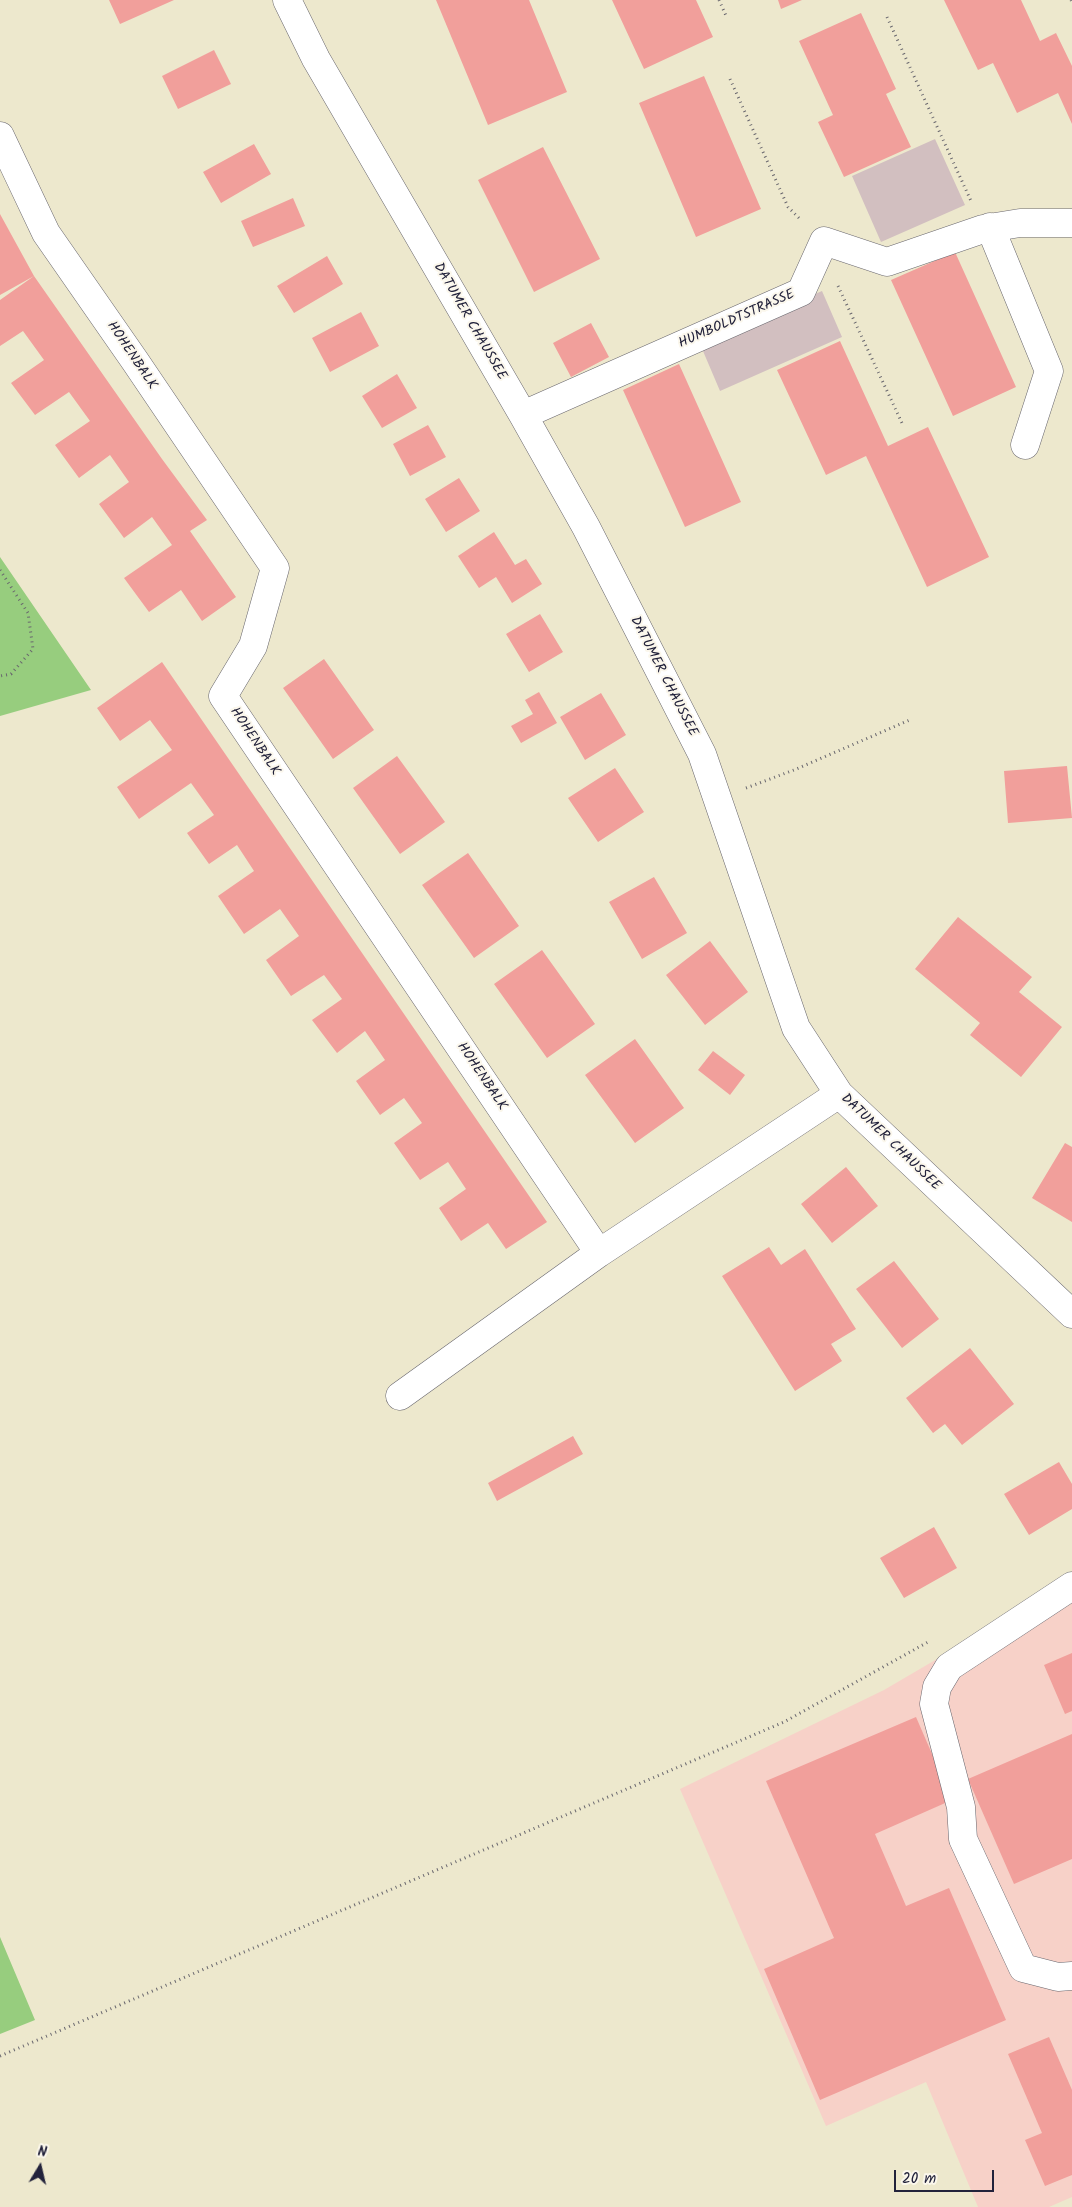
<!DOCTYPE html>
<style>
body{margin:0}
#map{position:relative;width:1072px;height:2207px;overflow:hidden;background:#ede8cd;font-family:Kalam,sans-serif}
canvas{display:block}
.north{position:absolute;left:15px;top:2142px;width:50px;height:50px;-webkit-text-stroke:4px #fbf7ec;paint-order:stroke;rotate:9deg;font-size:14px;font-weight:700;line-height:20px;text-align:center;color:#22223b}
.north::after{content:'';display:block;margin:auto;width:18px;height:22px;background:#22223b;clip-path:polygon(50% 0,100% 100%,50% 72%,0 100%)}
.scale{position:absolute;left:894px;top:2170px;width:100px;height:22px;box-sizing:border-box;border:2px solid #22223b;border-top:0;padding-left:6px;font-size:15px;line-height:18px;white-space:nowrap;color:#22223b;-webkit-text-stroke:4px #fbf7ec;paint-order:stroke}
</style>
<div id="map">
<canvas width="1072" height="2207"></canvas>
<div class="north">N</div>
<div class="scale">20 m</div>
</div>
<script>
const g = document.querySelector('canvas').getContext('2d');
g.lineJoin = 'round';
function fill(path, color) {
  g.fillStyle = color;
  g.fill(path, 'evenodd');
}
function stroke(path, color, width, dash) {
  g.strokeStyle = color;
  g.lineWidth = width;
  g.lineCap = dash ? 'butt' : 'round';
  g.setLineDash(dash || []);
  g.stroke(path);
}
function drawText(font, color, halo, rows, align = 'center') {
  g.font = font + ' Kalam,sans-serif';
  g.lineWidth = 4;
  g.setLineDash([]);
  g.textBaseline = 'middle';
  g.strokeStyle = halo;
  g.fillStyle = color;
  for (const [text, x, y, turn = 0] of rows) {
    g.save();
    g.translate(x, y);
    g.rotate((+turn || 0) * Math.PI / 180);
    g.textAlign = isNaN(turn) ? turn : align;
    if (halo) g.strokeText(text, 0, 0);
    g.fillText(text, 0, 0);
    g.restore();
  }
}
fill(new Path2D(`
 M1072 1580V2197L1049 2207H978L926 2082 826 2126 680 1789 884 1690Z`), '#f7d1c8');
fill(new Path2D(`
 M935 139 965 205 881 242 852 176Z
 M822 291 842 337 720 391 700 344Z`), '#d2bfc0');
fill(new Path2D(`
 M0 557 91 690 0 716Z
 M0 1937 35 2020 0 2034Z`), '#97cd7e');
fill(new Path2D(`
 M109 0H174L120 24Z
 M436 0H529L567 92 488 125Z
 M612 0H696L713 37 644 69Z
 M778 0H802L781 9Z
 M944 0H1021L1040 41 1056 33 1072 66V124L1058 93 1017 113 993 63 978 70Z
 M861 13 896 89 886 94 911 147 844 177 818 122 833 115 799 41Z
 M214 50 231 84 178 109 162 76Z
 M704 76 761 209 696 237 639 103Z
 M254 144 271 174 221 203 203 172Z
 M543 147 600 259 534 292 478 180Z
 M293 198 305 226 253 247 241 221Z
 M0 214 34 276 162 459 207 520 190 531 236 597 202 621 181 590 149 612 124 578 172 545 152 517 124 538 99 504 129 482 110 455 79 478 55 445 90 421 69 392 35 415 11 383 44 360 23 331 0 346V300L34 276 0 295Z
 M955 252 1016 387 953 416 891 280Z
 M327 256 343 284 294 313 277 286Z
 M361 312 379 346 330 372 312 338Z
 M591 323 609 357 571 377 553 343Z
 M840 341 888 446 928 427 989 557 927 587 866 456 826 475 777 370Z
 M679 364 741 502 685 527 623 390Z
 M397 374 417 408 382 428 362 396Z
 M428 425 446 457 410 476 393 444Z
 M459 478 480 511 446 532 425 499Z
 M494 532 515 565 526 559 542 584 512 603 496 577 479 588 458 556Z
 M540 614 563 652 529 672 506 634Z
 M324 659 374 730 333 759 283 688Z
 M162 662 547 1222 506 1249 488 1223 461 1241 439 1208 466 1189 448 1162 420 1180 394 1143 422 1123 404 1098 380 1115 356 1081 385 1060 365 1031 337 1053 312 1020 342 999 324 975 291 996 266 960 299 936 280 909 244 934 218 896 254 871 237 845 209 864 187 833 214 815 191 783 139 819 117 787 172 750 150 720 120 741 97 708Z
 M539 692 557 723 521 743 511 726 533 714 525 700Z
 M601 693 626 735 585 760 560 717Z
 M397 756 445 822 400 854 353 788Z
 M1067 766 1072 818 1008 823 1004 771Z
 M615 768 644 812 598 842 568 798Z
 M468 853 519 926 474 958 422 885Z
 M654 877 687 933 642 959 609 902Z
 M958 917 1032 977 1019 992 1062 1027 1021 1077 970 1035 980 1023 915 969Z
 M710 941 748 992 705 1025 666 975Z
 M542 950 595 1024 547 1058 494 984Z
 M635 1039 684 1108 635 1143 585 1075Z
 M713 1051 745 1075 730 1095 698 1070Z
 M1065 1143 1072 1147V1222L1032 1198Z
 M846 1167 878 1206 832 1243 801 1204Z
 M769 1247 781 1265 805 1249 856 1329 831 1344 842 1361 795 1391 722 1276Z
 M894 1261 939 1319 902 1348 856 1289Z
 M970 1348 1014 1404 962 1445 945 1424 933 1433 906 1398Z
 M573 1436 583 1454 497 1501 488 1483Z
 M1059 1462 1072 1484V1509L1029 1535 1004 1494Z
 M934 1527 957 1568 904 1598 880 1558Z
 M1072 1653V1711L1065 1714 1044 1665Z
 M916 1717 952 1800 875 1834 906 1906 949 1888 1006 2020 820 2100 764 1969 834 1938 766 1781Z
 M1072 1734V1859L1014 1884 968 1779Z
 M1049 2037 1072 2090V2175L1045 2186 1025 2140 1042 2133 1008 2054Z`), '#f19f9b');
const minor = new Path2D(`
 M287 0 316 59 523 415 586 527 702 754 796 1028 839 1094 1072 1314
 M0 136 46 233 135 361 275 568 253 646 223 696 599 1253 839 1094
 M990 227 1049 371 1025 445
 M523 415 801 292 824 241 887 262 983 229 1020 223H1072
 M400 1396 599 1253
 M1072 1586 949 1667 937 1687 934 1704 961 1807 963 1839 1023 1968 1058 1977 1072 1976`);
stroke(minor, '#69676e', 29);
stroke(new Path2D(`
 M719 0 727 18
 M1071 0 1072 2
 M887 17 971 201
 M730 79 788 207 801 220
 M838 286 902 423
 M0 570 28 613 33 649 11 674 0 676
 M746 788 794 770 912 719
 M0 2056 784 1722 928 1642`), '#69676e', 3, [1, 4]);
stroke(minor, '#fff', 28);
drawText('14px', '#22223b', '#fbf7ec', [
 ["HUMBOLDTSTRASSE",737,320,-24],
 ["DATUMER CHAUSSEE",469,322,60],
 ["HOHENBALK",131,356,56],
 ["DATUMER CHAUSSEE",663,677,63],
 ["HOHENBALK",254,742,56],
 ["HOHENBALK",481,1077,56],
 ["DATUMER CHAUSSEE",890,1143,44]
]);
</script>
